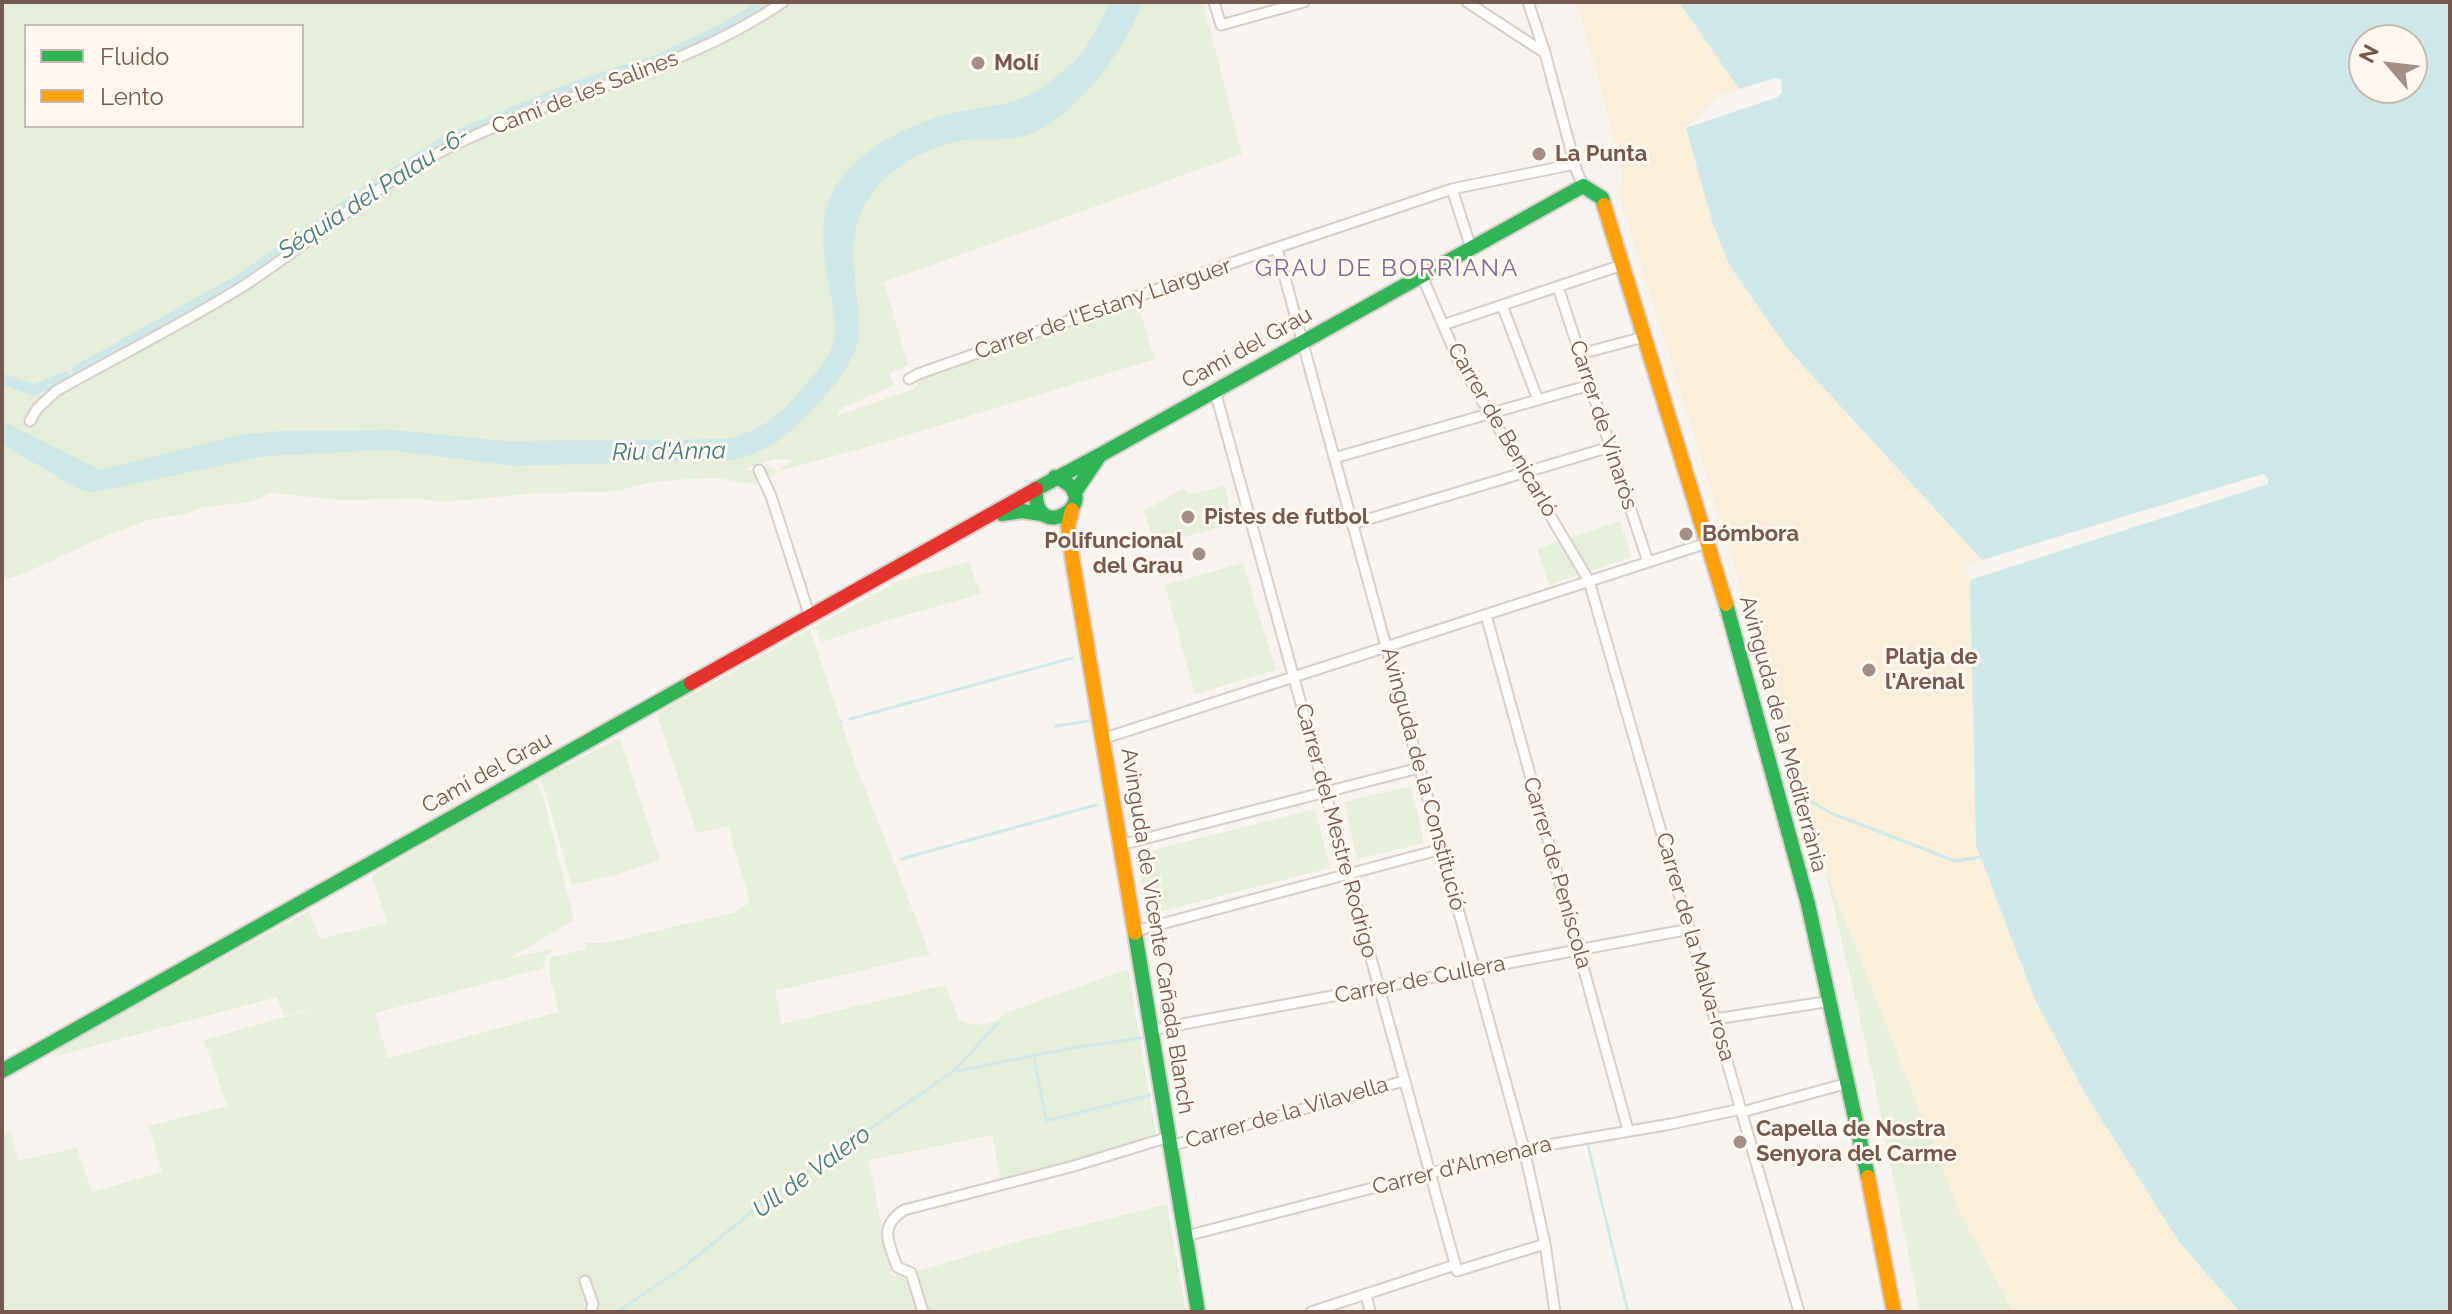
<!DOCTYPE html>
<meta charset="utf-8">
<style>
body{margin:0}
#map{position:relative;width:2452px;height:1314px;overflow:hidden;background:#f7f3ee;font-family:Raleway,sans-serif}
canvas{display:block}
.frame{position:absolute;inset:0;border:4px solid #75594f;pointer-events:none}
.legend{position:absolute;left:24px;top:24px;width:280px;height:104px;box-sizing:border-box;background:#fef8f1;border:2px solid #c7b8b0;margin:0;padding:10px 14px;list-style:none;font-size:24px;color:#75594f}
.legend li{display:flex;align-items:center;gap:16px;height:40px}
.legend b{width:40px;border:2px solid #c7b8b0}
.north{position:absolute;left:2348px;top:24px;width:80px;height:80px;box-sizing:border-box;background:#fef8f1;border:2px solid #c7b8b0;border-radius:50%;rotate:298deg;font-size:22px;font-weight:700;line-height:32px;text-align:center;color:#75594f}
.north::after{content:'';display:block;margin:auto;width:28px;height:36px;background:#a28f87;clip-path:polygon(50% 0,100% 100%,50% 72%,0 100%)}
</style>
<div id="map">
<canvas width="2452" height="1314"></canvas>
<div class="frame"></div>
<ul class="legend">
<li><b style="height:10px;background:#30b455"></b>Fluido</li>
<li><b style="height:10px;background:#ff9f0a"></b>Lento</li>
</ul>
<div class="north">N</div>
</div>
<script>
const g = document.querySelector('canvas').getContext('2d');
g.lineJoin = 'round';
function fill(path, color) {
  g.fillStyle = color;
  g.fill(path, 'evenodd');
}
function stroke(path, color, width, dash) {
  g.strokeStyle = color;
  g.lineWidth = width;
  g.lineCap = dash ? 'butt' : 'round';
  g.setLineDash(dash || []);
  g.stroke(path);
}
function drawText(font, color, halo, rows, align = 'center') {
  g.font = font + ' Raleway,sans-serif';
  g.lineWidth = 6;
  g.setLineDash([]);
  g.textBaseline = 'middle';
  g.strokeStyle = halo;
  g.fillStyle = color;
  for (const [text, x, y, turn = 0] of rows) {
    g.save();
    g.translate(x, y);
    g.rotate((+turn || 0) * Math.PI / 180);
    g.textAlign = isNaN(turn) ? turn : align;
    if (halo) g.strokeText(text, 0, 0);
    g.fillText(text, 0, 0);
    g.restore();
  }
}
fill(new Path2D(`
 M2 2H1203L1242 154 884 282 908 365 890 373 894 385 842 408 837 416 911 390 917 386 918 378 1137 302 1155 359 885 442 779 471 792 460 774 459 742 470 771 468 776 470 775 476 769 478 768 484 758 485 716 478 688 479 652 482 616 491 528 494 442 502 419 498 345 500 270 493 251 502 204 507 184 514 148 520 96 540 21 575 2 580ZM26 26H302V126H26Z
 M1225 486 1232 523 1155 546 1144 511 1184 488 1188 495Z
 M1620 521 1632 557 1549 585 1537 549Z
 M969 562 981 594 895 618 821 642 815 627 898 581Z
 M1243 563 1276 670 1195 694 1165 585Z
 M810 629 856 766 930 954 775 991 782 1024 945 985 959 1020C976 1028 993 1026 1006 1013L1128 969 1156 1134 1054 1167 1001 1180 992 1135 869 1160 891 1275 901 1273 911 1284 917 1312H593L590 1285 587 1275 580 1278 589 1303 588 1312H2V1134L12 1132 18 1161 77 1148 92 1192 162 1172 149 1126 227 1106 204 1040 326 1005 284 1016 277 997 56 1056 54 1051 309 911 320 939 387 923 372 875 532 782 538 784 543 795 574 920 510 958 553 949V951L545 956 543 968 375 1013 388 1058 559 1012C556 995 545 972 552 957L584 950 586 943H607L736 912 750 902 728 826 697 833 657 714Z
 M620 738 660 860 618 874 572 885 541 778Z
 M1411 786 1424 843 1357 859 1344 802Z
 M1315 809 1330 868 1147 915 1137 854Z
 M1825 868 1960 1212 2014 1312H1920L1872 1071Z
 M1167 1204 1186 1312H926L918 1271 1023 1240Z`), '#e6edda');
fill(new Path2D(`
 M1577 2H1679L1739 89 1717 96 1686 128 1730 266 1787 348 1982 560 1965 565 1970 580 1976 845 2035 1000 2086 1095 2180 1243 2240 1312H2015L1960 1213 1825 867C1811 808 1789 751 1772 692 1724 527 1671 362 1620 197L1622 165Z`), '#f8eed9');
fill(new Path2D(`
 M1109 2H1142C1128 49 1069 126 1020 137 1001 142 979 137 960 141 931 147 895 164 876 188 838 235 860 280 859 333 858 368 804 422 777 442 764 451 747 456 732 460L514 466 387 450 266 456 96 492H87L75 487 2 444V421L100 470 240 435 279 431 393 430 508 441 728 439C762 430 779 416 802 389 812 377 828 360 833 344 837 332 834 320 833 308 827 268 812 220 838 183 866 142 920 119 967 110 986 106 1009 105 1027 96 1043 88 1068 69 1080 55 1088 47 1105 14 1109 2Z
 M1679 2H2450V1312H2240L2180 1243 2086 1095 2035 1000 1976 845 1970 580 2268 484V478L2263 474 1982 560 1787 348 1730 266 1713 224 1686 128 1778 97 1782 92 1781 79 1775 78 1739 89ZM2364 40H2412V88H2364Z`), '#d0e7e7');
stroke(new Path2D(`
 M850 719 1072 658
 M840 721H841
 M1056 726 1089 721
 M1809 800 1831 813 1955 861 1981 857
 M901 859 1096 805
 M1034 1056 1046 1121 1150 1095
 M957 1071 1072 1048 1141 1038
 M1587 1141 1628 1312
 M617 1312 684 1267 759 1206 955 1070 998 1023`), '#d0e7e7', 3);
stroke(new Path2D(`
 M78 370 241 279 379 182 453 137 574 87 660 59 725 28 768 2
 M2 379 34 390 65 377`), '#d0e7e7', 11);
const street = new Path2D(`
 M1214 2 1221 25 1304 2
 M1467 2 1545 53
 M1528 2 1545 53 1576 169 1583 186
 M1452 189 1471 248
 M1277 249 1524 1149 1545 1244 1555 1312
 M1422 276 1458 360 1589 581 1799 1312
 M1558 287 1648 562
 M1502 305 1538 400
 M1443 325 1622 265
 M1580 354 1644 337
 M909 379 918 374 1243 259 1452 189 1575 164
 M1215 391 1457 1271 1545 1244
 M30 421 37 409 56 391C118 356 182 324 242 287 313 241 378 182 454 145 562 93 684 70 783 2
 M1334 458 1590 385
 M759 470 771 496 810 617
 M1352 524 1610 447
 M1486 615 1628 1130
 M1102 739 1707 543
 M1120 845 1419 768
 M1135 931 1442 849
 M1715 1019 1831 1001
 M1151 1030 1690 929
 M1742 1112 1848 1083
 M1170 1146 1404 1081
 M1186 1236 1524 1149 1671 1124 1741 1109
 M585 1281 593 1304 591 1312
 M1366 1294 1370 1312
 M923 1312 911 1273 897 1267C889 1242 878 1227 904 1210L1074 1166 1169 1137
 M1311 1312 1455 1265`);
const fast = new Path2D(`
 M1055 477C1112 499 1032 549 1036 489L1100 455 1583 186 1602 198 1604 205
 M1075 492 1100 455
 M1002 514 1022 511 1042 514
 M1726 604 1808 904 1868 1177
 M1135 933 1198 1312
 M2 1071 691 683`);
const slow = new Path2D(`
 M1604 205 1726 604
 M1072 510 1068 526 1072 557 1135 933
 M1868 1177 1894 1312`);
const jam = new Path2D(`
 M691 683 1036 489`);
stroke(street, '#d6cfca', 13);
stroke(fast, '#d7cfca', 18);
stroke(slow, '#d7cfca', 18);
stroke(jam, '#d7cfca', 18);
stroke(street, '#fefdfc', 9);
stroke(fast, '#30b455', 14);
stroke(slow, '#ff9f0a', 14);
stroke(jam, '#e5322d', 14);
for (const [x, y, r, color] of [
 [978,63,8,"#a28f87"],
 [1539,154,8,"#a28f87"],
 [1188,517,8,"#a28f87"],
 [1686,534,8,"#a28f87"],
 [1199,554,8,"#a28f87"],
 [1869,670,8,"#a28f87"],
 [1740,1142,8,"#a28f87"]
]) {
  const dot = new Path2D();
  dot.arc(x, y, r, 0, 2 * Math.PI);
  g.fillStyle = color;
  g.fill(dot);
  stroke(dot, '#fef8f1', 3);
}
drawText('bold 22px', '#75594f', '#fef8f1', [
 ["Molí",994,63],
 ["La Punta",1555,154],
 ["Pistes de futbol",1204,517],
 ["Bómbora",1702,534],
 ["Polifuncional",1183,541,"right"],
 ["del Grau",1183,566,"right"],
 ["Platja de",1885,657],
 ["l'Arenal",1885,682],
 ["Capella de Nostra",1756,1129],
 ["Senyora del Carme",1756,1154]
], 'left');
drawText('22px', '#75594f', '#fef8f1', [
 ["Camí de les Salines",585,93,-21],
 ["Carrer de l'Estany Llarguer",1103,309,-19],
 ["Camí del Grau",1247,348,-29],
 ["Carrer de Vinaròs",1603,425,72],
 ["Carrer de Benicarló",1502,430,60],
 ["Avinguda de la Mediterrània",1783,734,75],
 ["Camí del Grau",487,773,-29],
 ["Avinguda de la Constitució",1423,779,75],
 ["Carrer del Mestre Rodrigo",1336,831,75],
 ["Carrer de Peníscola",1557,873,74],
 ["Avinguda de Vicente Cañada Blanch",1157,931,81],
 ["Carrer de la Malva-rosa",1695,947,74],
 ["Carrer de Cullera",1420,980,-11],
 ["Carrer de la Vilavella",1287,1113,-16],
 ["Carrer d'Almenara",1462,1166,-14]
]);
drawText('italic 24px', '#477b7f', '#fef8f1', [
 ["Séquia del Palau -6-",374,193,-33],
 ["Riu d'Anna",669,452,-1],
 ["Ull de Valero",812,1172,-36]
]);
g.letterSpacing = '2px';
drawText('24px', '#7f6790', '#fef8f1', [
 ["GRAU DE BORRIANA",1387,269]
]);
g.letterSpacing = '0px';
</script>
